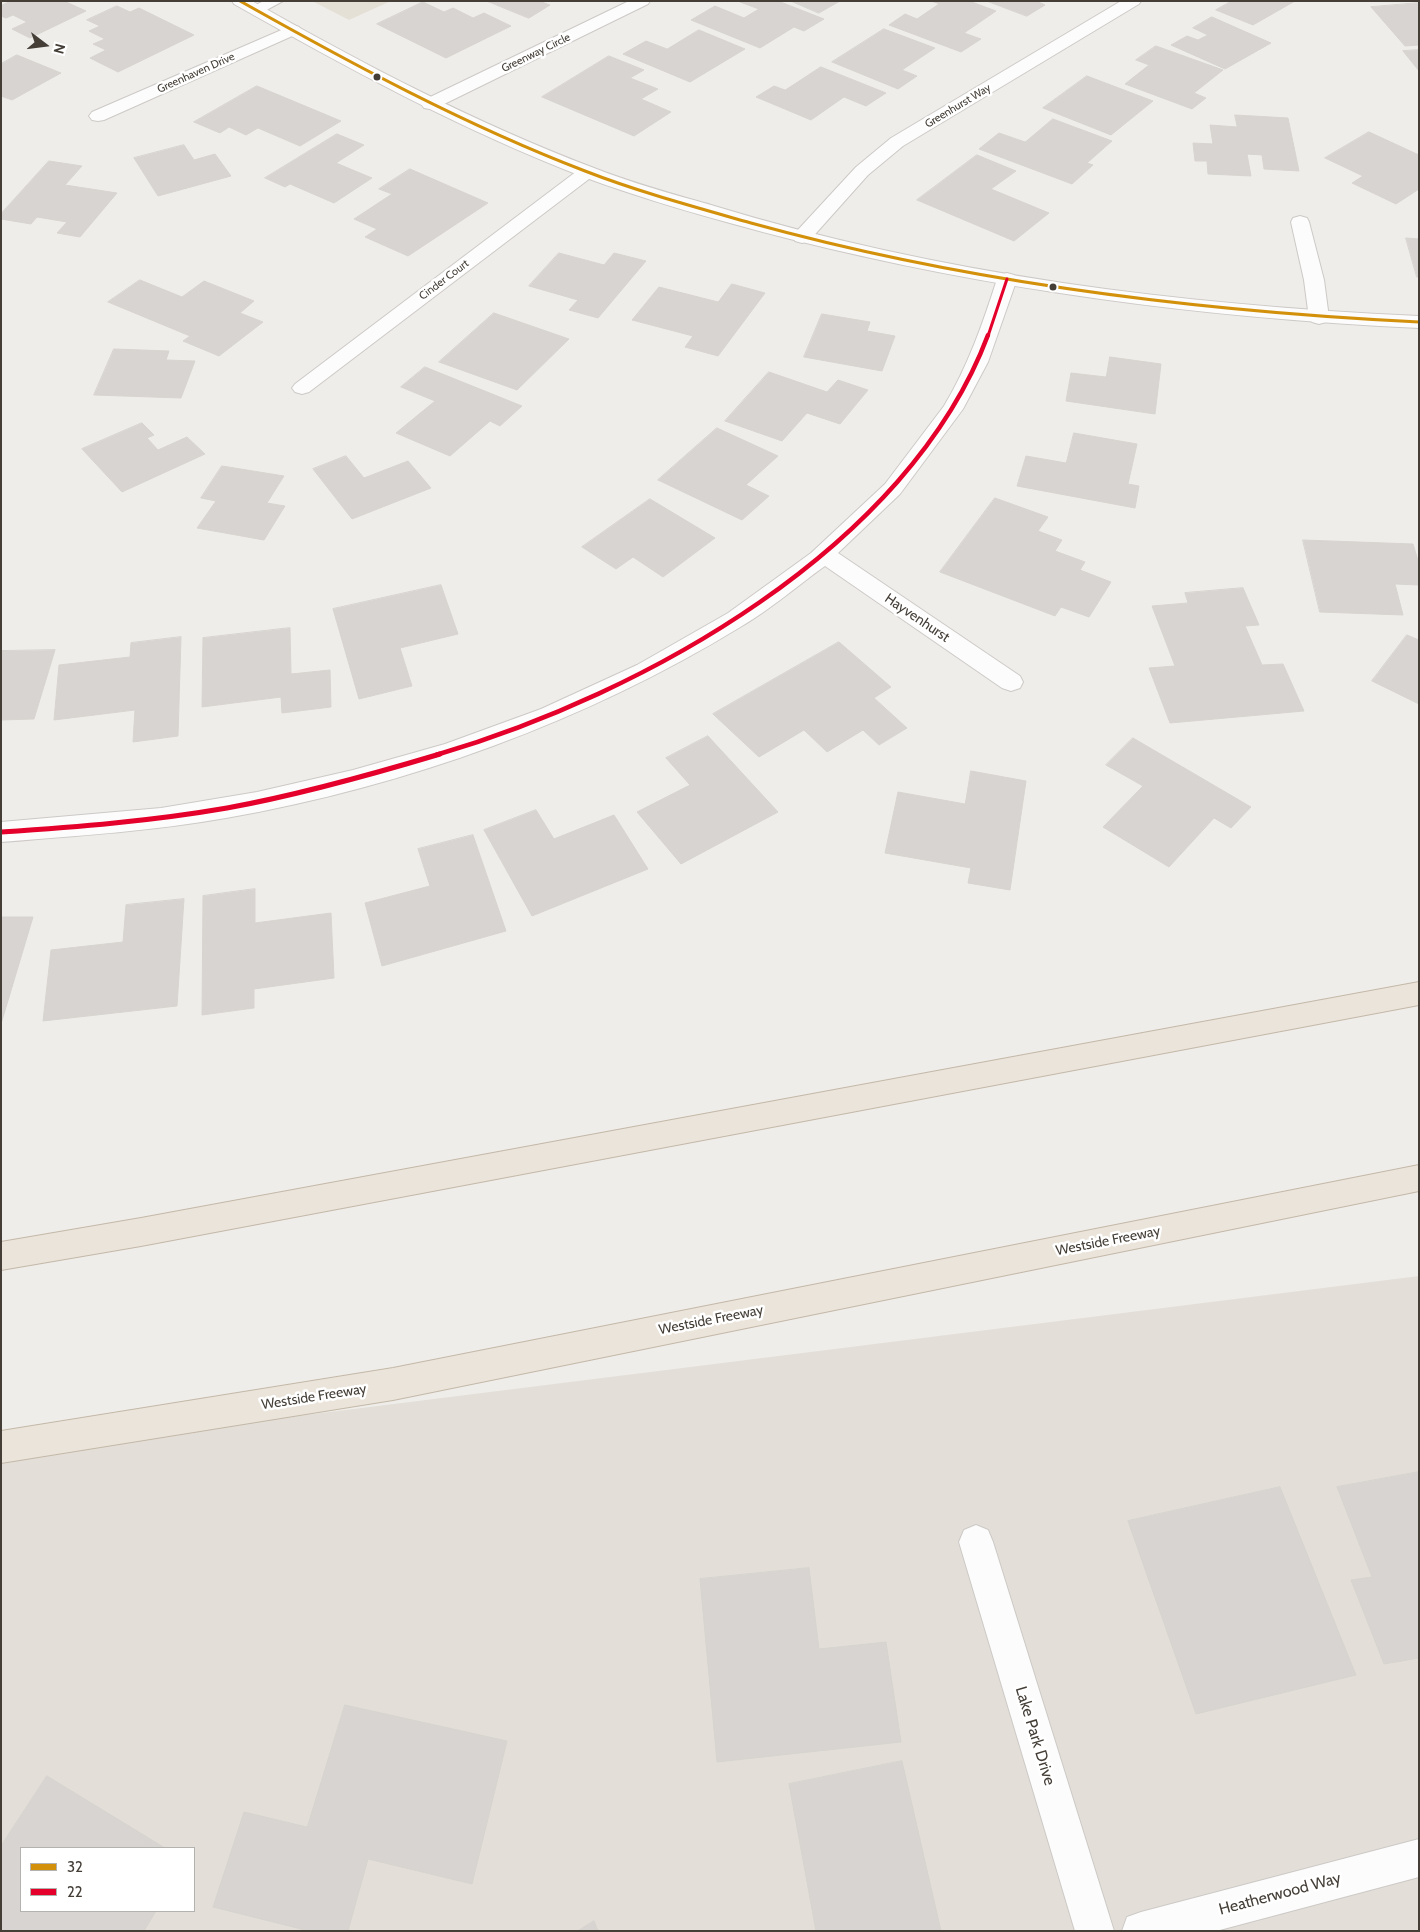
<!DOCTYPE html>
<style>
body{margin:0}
#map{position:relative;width:1420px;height:1932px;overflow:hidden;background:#efedea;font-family:Cabin,sans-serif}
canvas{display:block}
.frame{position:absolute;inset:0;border:2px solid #443e37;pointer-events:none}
.legend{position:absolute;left:20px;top:1847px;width:175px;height:65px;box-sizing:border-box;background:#fff;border:1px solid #b4b2af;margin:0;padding:6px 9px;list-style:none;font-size:15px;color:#443e37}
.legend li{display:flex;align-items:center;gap:10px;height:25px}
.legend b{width:25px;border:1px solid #b4b2af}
.north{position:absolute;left:20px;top:20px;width:50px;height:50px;-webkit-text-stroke:4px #fff;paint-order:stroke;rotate:105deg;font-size:14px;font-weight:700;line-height:20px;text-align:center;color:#443e37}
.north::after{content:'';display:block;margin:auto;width:18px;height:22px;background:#443e37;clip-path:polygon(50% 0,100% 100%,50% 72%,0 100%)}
</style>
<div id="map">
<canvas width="1420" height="1932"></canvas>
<div class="frame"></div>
<ul class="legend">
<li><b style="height:6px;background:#d3910b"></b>32</li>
<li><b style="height:6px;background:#e4002b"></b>22</li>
</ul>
<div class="north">N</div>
</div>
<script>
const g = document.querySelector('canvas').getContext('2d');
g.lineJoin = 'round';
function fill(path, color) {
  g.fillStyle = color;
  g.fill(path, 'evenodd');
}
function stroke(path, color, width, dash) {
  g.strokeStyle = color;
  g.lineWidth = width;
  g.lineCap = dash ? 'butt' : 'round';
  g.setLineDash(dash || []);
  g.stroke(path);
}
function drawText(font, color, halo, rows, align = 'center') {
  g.font = font + ' Cabin,sans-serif';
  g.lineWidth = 5;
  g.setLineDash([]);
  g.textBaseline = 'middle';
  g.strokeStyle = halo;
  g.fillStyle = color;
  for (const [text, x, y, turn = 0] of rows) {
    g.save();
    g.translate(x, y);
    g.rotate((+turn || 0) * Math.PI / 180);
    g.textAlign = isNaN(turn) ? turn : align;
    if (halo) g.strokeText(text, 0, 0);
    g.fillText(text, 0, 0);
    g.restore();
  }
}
fill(new Path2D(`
 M1419 1276V1931H1V1453ZM21 1848H194V1911H21Z`), '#e3dfd8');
fill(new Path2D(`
 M312 1H391L349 20Z`), '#e5e0d6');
const building = new Path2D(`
 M11 1H64L86 11 30 38 12 29 27 22 13 15 6 18 1 16V6Z
 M487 1H539L550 5 529 18Z
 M742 1H778L824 19 804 31 794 27 760 48 691 20 715 6 744 18 759 9 740 2Z
 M791 1H840L819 13Z
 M931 1H969L996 11 964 33 981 39 961 52 889 25 905 14 917 19 939 4Z
 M987 1H1036L1045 5 1027 16Z
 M1232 1H1295L1253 25 1216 10Z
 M423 2 444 12 453 8 473 18 484 13 511 26 446 58 377 24Z
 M1419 3V45L1405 46 1371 7Z
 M117 6 130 12 139 8 194 35 118 72 90 58 106 50 93 44 105 39 89 31 100 26 87 20Z
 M1212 17 1271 43 1225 69 1171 45 1187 36 1198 40 1208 35 1193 28Z
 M884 29 935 48 902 70 917 76 898 89 832 62Z
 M699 30 745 49 690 82 623 54 646 41 667 49Z
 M1156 46 1223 70 1194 93 1206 98 1192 109 1125 84 1149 65 1136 60Z
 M1419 50V71L1403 51Z
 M17 55 61 73 12 100 1 96V64Z
 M609 56 644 70 630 78 658 89 641 99 671 112 634 136 542 97Z
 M821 67 886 93 866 106 844 97 811 120 756 97 774 86 785 90Z
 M1087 76 1153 101 1111 135 1043 108Z
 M257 86 341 121 300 146 258 128 246 135 229 127 220 133 194 122Z
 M1235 115 1288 118 1299 171 1264 169 1262 155 1247 154 1251 176 1208 174 1207 161H1195L1193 143 1213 144 1210 125 1237 127Z
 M1053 119 1112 141 1087 163 1093 165 1072 184 979 149 999 133 1025 142Z
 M1369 132 1419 155V189L1396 204 1352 183 1363 176 1325 158Z
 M337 134 364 145 336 163 372 178 334 203 290 184 285 187 265 178Z
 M184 145 194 160 215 154 231 176 158 196 134 158Z
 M977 155 1016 171 991 189 1049 213 1014 241 917 200Z
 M49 161 82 166 65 185 117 193 80 237 57 233 67 222 37 217 31 224 1 219V214Z
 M410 169 488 203 408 256 365 237 377 229 354 219 392 194 379 189Z
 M1406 238 1419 239V277H1417Z
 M559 253 604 265 614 253 646 261 598 318 569 310 578 300 529 286Z
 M140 280 182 297 204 281 254 301 240 313 263 322 219 356 183 341 190 336 108 302Z
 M732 284 765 293 718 356 685 347 693 336 632 320 659 287 718 302Z
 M494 313 569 339 517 390 439 362Z
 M822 314 870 322 867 331 895 336 882 371 804 357Z
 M114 349 169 351 166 360 195 361 181 398 94 395Z
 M1110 357 1161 364 1155 414 1066 401 1071 373 1106 377Z
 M425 367 522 406 500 426 490 421 450 456 396 433 435 401 401 387Z
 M769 372 827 392 838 380 868 390 840 424 807 413 782 441 725 421Z
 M142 423 154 435 147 438 158 450 187 437 205 454 122 492 82 449Z
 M717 428 778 456 746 485 769 496 742 520 658 480Z
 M1074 433 1137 444 1128 484 1139 486 1135 508 1017 486 1026 456 1066 463Z
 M346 456 364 478 408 461 431 488 352 519 313 469Z
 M222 466 284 476 267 503 285 506 264 540 197 528 216 501 201 498Z
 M995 498 1048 517 1038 531 1062 540 1055 551 1085 562 1080 570 1111 582 1089 617 1061 607 1055 616 940 572Z
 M650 499 715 538 663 577 633 557 616 569 582 547Z
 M1303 540 1413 544 1419 564V585L1395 584 1403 615 1320 612Z
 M441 585 458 634 400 648 412 686 359 699 333 609Z
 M1243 588 1259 625 1245 626 1262 665 1283 664 1304 711 1170 723 1149 668 1175 666 1152 606 1188 603 1185 593Z
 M290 628 291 674 330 670 331 707 282 713 281 697 202 707 203 638Z
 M1407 635 1419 640V704L1372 681Z
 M181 637 178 736 133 742 135 710 54 720 59 665 130 657 131 643Z
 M839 642 891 687 874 698 907 728 879 745 863 730 827 752 804 730 759 757 713 714Z
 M55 650 34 719 1 720V651Z
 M708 736 778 812 681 864 637 812 690 785 666 758Z
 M1133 738 1251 807 1231 828 1214 818 1169 867 1103 827 1143 786 1106 765Z
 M971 771 1026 781 1010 890 968 883 971 868 885 853 898 792 965 804Z
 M536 810 554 839 614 815 648 869 532 916 484 830Z
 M473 835 506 931 382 966 365 903 430 886 418 849Z
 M255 889V923L331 913 334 978 254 989V1008L202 1015 203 896Z
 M184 899 177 1006 43 1021 51 950 123 942 126 905Z
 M1 917H33L1 1024Z
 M1419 1472V1658L1384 1664 1351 1580 1372 1577 1337 1487Z
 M1280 1487 1356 1675 1196 1714 1128 1521Z
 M809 1568 819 1649 886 1642 901 1742 717 1762 700 1579Z
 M345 1705 507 1741 472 1884 368 1859 348 1931H309L213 1907 244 1812 307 1827Z
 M902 1761 941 1931H816L789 1784Z
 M47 1776 165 1848H21V1911H156L144 1931H1V1846Z
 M594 1921 598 1931H578Z`);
fill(building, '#d7d4d1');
stroke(building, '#d7d4d0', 1);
const service = new Path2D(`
 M264 1H283L261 13H251L249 10 251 7Z`);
const minor = new Path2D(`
 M629 1H650L648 4 436 108 430 109 424 108 421 104 424 100Z
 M1121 1H1141L1139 4 903 146 868 175 809 241 802 243 795 241 793 237 795 233 856 167 891 138Z
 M293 25 299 27 301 30 299 33 104 120 98 121 92 120 89 116 92 112Z
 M587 167 593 168 596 172 593 176 309 392 302 394 295 392 292 388 295 384 581 168Z
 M1300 216 1307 218 1309 222 1324 280 1329 318 1326 322 1319 324 1312 322 1309 318 1304 280 1291 222 1293 218Z
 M1007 273 1014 275 1017 279 988 362 963 409 900 494 838 553 1020 676 1023 682 1020 688 1011 691 1002 688 825 566C797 586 771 609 742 626 585 722 407 786 226 818 152 831 76 836 1 842V822L161 808 257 792 353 770 445 744 541 709 637 665 728 613 811 553 885 484 944 406C968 366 983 323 997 279L1000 275Z
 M976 1525 988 1530 993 1542 1114 1931H1075L959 1542 964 1530Z
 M1419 1839V1877L1216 1931H1122L1127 1917 1141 1912Z`);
const tertiary = new Path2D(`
 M232 1H252C363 64 475 123 594 168 632 183 672 194 711 205 940 275 1180 305 1419 316V328C1207 318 996 291 790 239 720 221 648 201 581 176 460 129 347 68 234 4Z`);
const motorway = new Path2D(`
 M1419 982V1005L141 1246 1 1270V1242L141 1218Z
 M1419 1165V1191L393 1400 1 1463V1431L393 1368Z`);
stroke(service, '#ccc9c6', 2);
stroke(minor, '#ccc9c6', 2);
stroke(tertiary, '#ccc9c6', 2);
stroke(motorway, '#c4b8a8', 2);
fill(service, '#fdfcfc');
fill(minor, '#fdfcfc');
fill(tertiary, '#fdfcfc');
fill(motorway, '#eae4da');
stroke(new Path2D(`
 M240 1C352 64 465 125 585 171 639 192 695 207 751 223 968 283 1194 311 1419 322`), '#d3910b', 3);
stroke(new Path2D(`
 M988 336 1007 279`), '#e4002b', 3);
stroke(new Path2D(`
 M436 755C644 694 908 548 988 335`), '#e4002b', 4.5);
stroke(new Path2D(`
 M1 832C77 827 152 821 227 808 299 795 370 775 440 754`), '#e4002b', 5);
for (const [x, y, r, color] of [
 [377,77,4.5,"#443e37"],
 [1053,287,4.5,"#443e37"]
]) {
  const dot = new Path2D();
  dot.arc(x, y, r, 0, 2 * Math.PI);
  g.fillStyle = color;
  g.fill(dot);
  stroke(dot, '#fff', 2);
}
drawText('11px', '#443e37', '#fff', [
 ["Greenway Circle",536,53,-26],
 ["Greenhaven Drive",196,73,-24],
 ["Greenhurst Way",958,106,-31],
 ["Cinder Court",444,280,-37]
]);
drawText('14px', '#443e37', '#fff', [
 ["Hayvenhurst",917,618,34],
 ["Westside Freeway",1108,1241,-11],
 ["Westside Freeway",711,1320,-11],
 ["Westside Freeway",314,1397,-9]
]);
drawText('16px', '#443e37', '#fff', [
 ["Lake Park Drive",1035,1736,73],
 ["Heatherwood Way",1280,1894,-15]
]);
</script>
